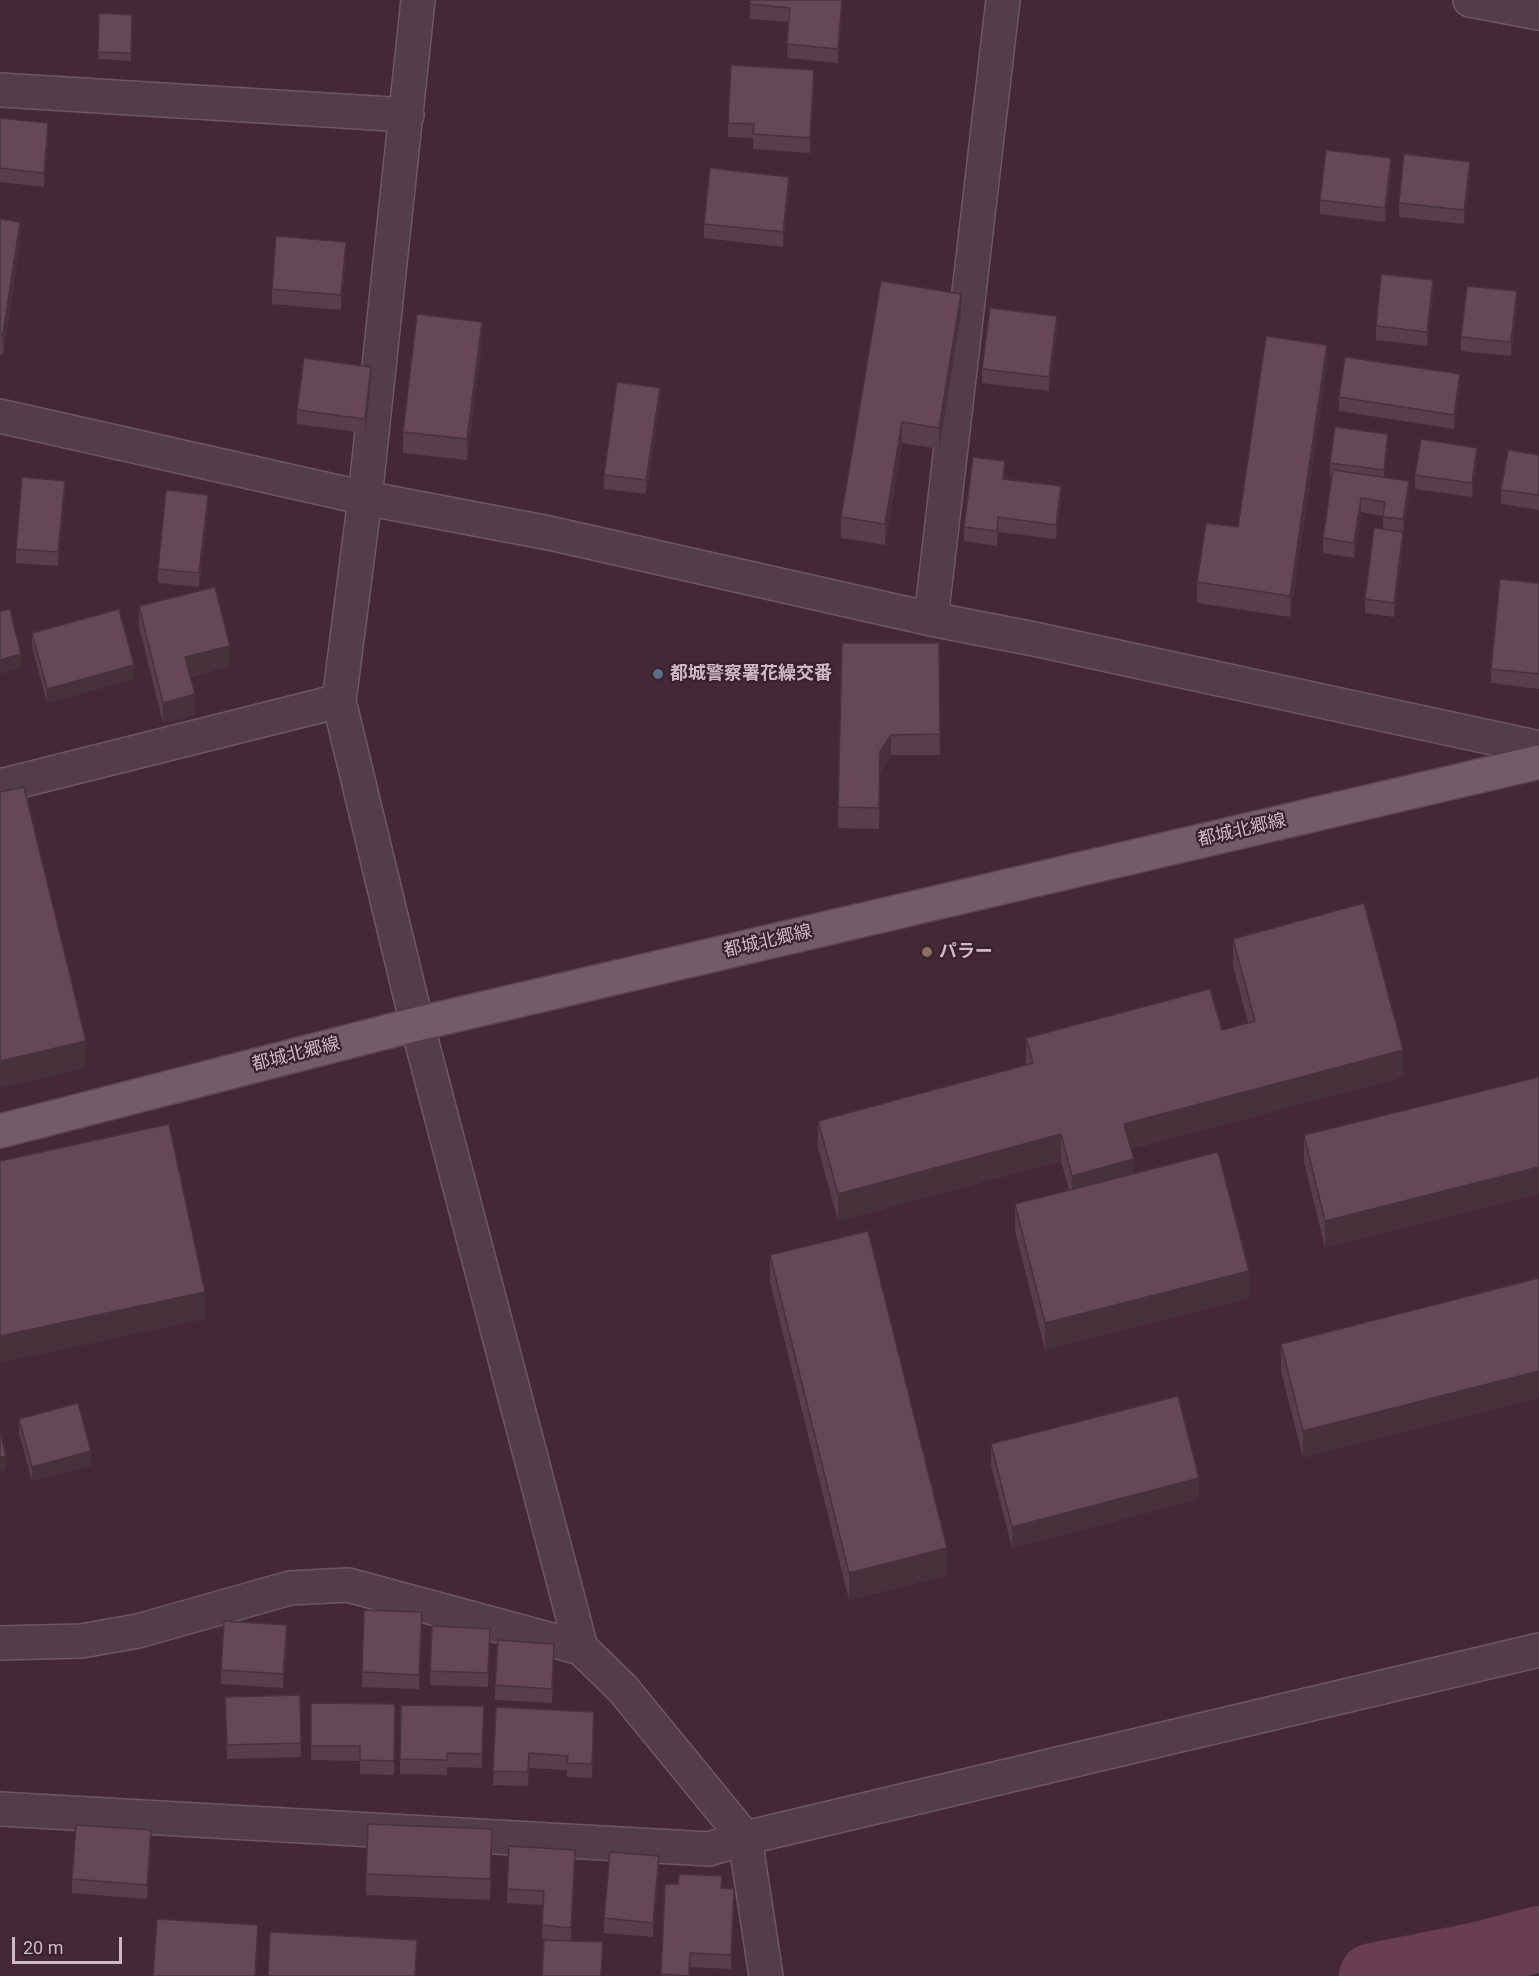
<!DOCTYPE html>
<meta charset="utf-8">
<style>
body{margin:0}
#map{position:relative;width:1539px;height:1976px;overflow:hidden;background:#442836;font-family:Roboto,sans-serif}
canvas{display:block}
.scale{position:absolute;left:12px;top:1937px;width:110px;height:27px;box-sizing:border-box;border:3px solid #cdbac3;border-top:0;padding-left:8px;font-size:18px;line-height:21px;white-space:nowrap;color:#cdbac3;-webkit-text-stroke:4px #39212d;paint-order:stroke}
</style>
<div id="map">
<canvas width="1539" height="1976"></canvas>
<div class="scale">20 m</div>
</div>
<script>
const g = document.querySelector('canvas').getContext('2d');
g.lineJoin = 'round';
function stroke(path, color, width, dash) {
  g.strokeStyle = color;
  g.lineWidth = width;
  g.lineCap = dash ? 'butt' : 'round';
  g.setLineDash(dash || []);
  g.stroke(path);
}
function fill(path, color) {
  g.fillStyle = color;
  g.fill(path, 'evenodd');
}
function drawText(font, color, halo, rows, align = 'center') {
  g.font = font + ' Roboto,"Noto Sans JP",sans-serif';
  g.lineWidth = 4.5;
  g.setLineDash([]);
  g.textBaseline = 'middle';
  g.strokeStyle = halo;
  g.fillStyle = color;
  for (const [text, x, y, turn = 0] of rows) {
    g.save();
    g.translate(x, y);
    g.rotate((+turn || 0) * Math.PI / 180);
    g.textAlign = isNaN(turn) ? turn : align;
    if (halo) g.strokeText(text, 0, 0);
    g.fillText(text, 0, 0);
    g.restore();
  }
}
stroke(new Path2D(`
 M1372 1976 1482 1954 1539 1939`), '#6b3d53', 66);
const minor = new Path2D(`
 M418 0 365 498 339 701 417 1024 581 1648
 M1470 0 1539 13
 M0 90 407 115
 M0 416 365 498 549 533 931 619 1034 639 1539 748
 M931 619 1003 0
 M0 786 339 701
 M0 1643 81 1641 138 1631 290 1588 348 1585 581 1648 623 1689 745 1838 766 1976
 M0 1809 709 1849 745 1838 1539 1650`);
const major = new Path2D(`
 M0 1131 417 1024 1539 762`);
stroke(minor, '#6e5863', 36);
stroke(major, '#5d4651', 36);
stroke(minor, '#533d48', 33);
stroke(major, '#735b67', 33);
fill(new Path2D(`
 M750 0H843L838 63 787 58 789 22 750 19Z
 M99 13 132 15 131 61 98 59Z
 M814 84 810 153 753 149V138L728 137V123Z
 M0 118 48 137 44 187 0 182Z
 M1391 173 1385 222 1320 214V200Z
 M1470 176 1464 224 1399 217V203Z
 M789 191 783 247 704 238V224Z
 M0 219 20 243 3 355H0Z
 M346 256 341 310 272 304V289Z
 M1433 294 1427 346 1376 340V326Z
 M1517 306 1511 356 1461 351V337Z
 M961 315 939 449 902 443 885 545 841 538V517Z
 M1057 330 1049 391 982 383V369Z
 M482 343 467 460 403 453V432Z
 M1327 366 1290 617 1197 603V582L1238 527Z
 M371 381 365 433 297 424V410Z
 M1460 388 1454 429 1339 411V397Z
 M660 402 646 494 604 489V475Z
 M1388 448 1384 478 1409 496 1403 532V546L1394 617 1365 613V599L1383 529V516L1361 512 1354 558 1323 553V538L1332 478 1330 477V463Z
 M1539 455V510L1501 504V490Z
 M1477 462 1472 497 1415 489V475Z
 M1005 475V479L1061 500 1056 539 998 532 997 546 964 541V527Z
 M65 495 58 566 16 563V549Z
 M208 509 199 587 158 583V569Z
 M1539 583V689L1491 683V669Z
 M139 606 230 666 190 677 195 715 163 723 139 627Z
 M32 633 134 679 47 703 32 647Z
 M939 643 940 755H891L880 772 879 829 838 828V807Z
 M1233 939 1403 1077 1131 1149 1134 1174 1249 1298 1045 1350 1015 1231V1204L1069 1190 1061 1161 838 1221 818 1148V1121L1026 1065V1038L1222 1030 1248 1023 1233 966Z
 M1539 1077V1194L1325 1248 1304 1162V1135Z
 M770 1255 947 1575 849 1600 770 1282Z
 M1539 1278 1303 1458 1281 1371V1344Z
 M19 1419 91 1465 32 1481 19 1433Z
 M991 1444 1199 1499 1012 1548 991 1465Z
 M422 1627 419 1689 362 1687V1672Z
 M287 1639 283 1688 221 1684V1670Z
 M490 1643 488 1687 430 1685V1671Z
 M554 1659 552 1703 495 1700V1685Z
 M300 1695 301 1757 227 1759 225 1697Z
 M311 1703 395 1704 394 1775 360 1774V1761L311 1760Z
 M401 1705 484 1706 482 1768 447 1767V1775L400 1774Z
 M496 1707 594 1726 592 1778 567 1777V1770L529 1768 528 1786 493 1785Z
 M151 1844 147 1899 72 1893V1879Z
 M492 1850 490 1900 366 1895V1874Z
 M575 1864 571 1941 603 1956 547 1940 542 1939 543 1905 507 1903V1889Z
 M659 1870 653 1937 604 1933V1918Z
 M665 1884 722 1888 734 1903 731 1969 690 1967V1976H661Z`), '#583d4a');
fill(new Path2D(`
 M842 0H843L838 63V49Z
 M814 70V84L810 153V138Z
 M48 123V137L44 187V173Z
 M1391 158V173L1385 222V208Z
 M1470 162V176L1464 224V210Z
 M789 177V191L783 247V232Z
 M20 222V243L3 355V334Z
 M346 242V256L341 310V295Z
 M1433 280V294L1427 346V332Z
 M1517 291V306L1511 356V342Z
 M961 294V315L939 449V428Z
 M1057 316V330L1049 391V377Z
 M482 322V343L467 460V439Z
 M1327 345V366L1290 617V596Z
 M371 367V381L365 433V419Z
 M1460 374V388L1454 429V415Z
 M660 388V402L646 494V480Z
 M902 422V443L885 545V524Z
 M1388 434V448L1384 484V470Z
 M1477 448V462L1472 497V483Z
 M1005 461V475L1003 493V479Z
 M65 481V495L58 566V552Z
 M1409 481V496L1403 534V519Z
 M1061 486V500L1056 539V525Z
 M208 495V509L199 587V573Z
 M1361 498V512L1354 558V543Z
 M998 517V532L997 546V531Z
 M1403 532V546L1394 617V603Z
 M230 646V666L185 678V657Z
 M21 654V668L0 674V660Z
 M134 665V679L47 703V689Z
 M195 694V715L163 723V703Z
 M891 735V755L880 772 879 829 880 751Z
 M86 1041V1068L0 1088V1061Z
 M1403 1050V1077L1124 1151V1124Z
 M1061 1134V1161L838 1221V1194Z
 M1134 1159V1186L1072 1203V1176Z
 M1539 1167V1194L1325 1248V1221Z
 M1249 1271V1298L1045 1350V1323Z
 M205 1292V1319L0 1363V1336Z
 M1539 1371V1398L1303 1458V1431Z
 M91 1451V1465L32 1481V1467Z
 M6 1456V1470L0 1472V1457Z
 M1199 1478V1499L1012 1548V1527Z
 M947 1548V1575L849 1600V1573Z
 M287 1625V1639L283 1688V1674Z
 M490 1629V1643L488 1687V1673Z
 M554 1644V1659L552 1703V1689Z
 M594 1712V1726L592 1778V1764Z
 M492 1829V1850L490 1900V1879Z
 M151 1830V1844L147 1899V1885Z
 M575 1850V1864L571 1942V1928Z
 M659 1856V1870L653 1937V1923Z
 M734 1889V1903L731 1969V1955Z
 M258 1925V1946L256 1976H255Z
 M417 1940 416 1976H415Z`), '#47323c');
const building = new Path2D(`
 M750 0H842L838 49 787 44 790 8 750 4Z
 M99 13 132 15 131 53 98 52Z
 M731 65 814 70 810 138 753 134 754 124 728 123Z
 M0 118 48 123 44 173 0 168Z
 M1326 150 1391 158 1385 208 1320 200Z
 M1404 154 1470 162 1464 210 1399 203Z
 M710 168 789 177 783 232 704 224Z
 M0 219 20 222 3 334H0Z
 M276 236 346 242 341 295 272 289Z
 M1381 274 1433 280 1427 332 1376 326Z
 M881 281 961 294 939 428 902 422 885 524 841 517Z
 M1467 286 1517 291 1511 342 1461 337Z
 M990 308 1057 316 1049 377 982 369Z
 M417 314 482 322 467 439 403 432Z
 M1266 336 1327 345 1290 596 1197 582 1206 523 1238 527Z
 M1345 357 1460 374 1454 415 1339 397Z
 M304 358 371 367 365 419 297 410Z
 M617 382 660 388 646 480 604 475Z
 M1335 427 1388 434 1384 470 1330 463Z
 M1421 439 1477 448 1472 483 1415 475Z
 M1508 450 1539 455V495L1501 490Z
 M973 457 1005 461 1003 479 1061 486 1056 525 998 517 997 531 964 527Z
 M1333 470 1409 481 1403 519 1383 517 1385 502 1361 498 1354 543 1323 538Z
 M22 477 65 481 58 552 16 549Z
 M166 490 208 495 199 573 158 569Z
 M1374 528 1403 532 1394 603 1365 599Z
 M1500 579 1539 583V674L1491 669Z
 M215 587 230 646 185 657 195 694 163 703 139 606Z
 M10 609 21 654 0 660V611Z
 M119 609 134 665 47 689 32 633Z
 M842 643H939L940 734 891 735 880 751 879 808 838 807Z
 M24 787 86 1041 0 1061V792Z
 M1364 903 1403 1050 1124 1124 1134 1159 1072 1176 1061 1134 838 1194 818 1121 1033 1063 1026 1038 1210 989 1222 1030 1255 1021 1233 939Z
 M1539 1077V1167L1325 1221 1304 1135Z
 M169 1124 205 1292 0 1336V1161Z
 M1218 1152 1249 1271 1045 1323 1015 1204Z
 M868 1231 947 1548 849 1573 770 1255Z
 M1539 1278V1371L1303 1431 1281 1344Z
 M1178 1396 1199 1478 1012 1527 991 1444Z
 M78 1403 91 1451 32 1467 19 1419Z
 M0 1431 6 1456 0 1457Z
 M364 1610 422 1612 419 1675 362 1672Z
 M224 1621 287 1625 283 1674 221 1670Z
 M432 1626 490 1629 488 1673 430 1671Z
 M498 1640 554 1644 552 1689 495 1685Z
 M300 1695 301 1743 227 1745 225 1697Z
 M311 1703 395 1704 394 1761 360 1760V1746H311Z
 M401 1705 484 1706 482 1754 447 1753V1760L400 1759Z
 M496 1707 594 1712 592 1764 567 1763 568 1756 529 1753 528 1772 493 1771Z
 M368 1824 492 1829 490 1879 366 1874Z
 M76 1825 151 1830 147 1885 72 1879Z
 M509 1846 575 1850 571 1928 542 1925 544 1891 507 1889Z
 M610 1852 659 1856 653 1923 604 1918Z
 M679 1874 722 1876 721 1888 734 1889 731 1955 690 1953 689 1976 661 1974 665 1884H678Z
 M157 1919 258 1925 255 1976H153Z
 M270 1932 417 1940 415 1976H268Z
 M544 1940 603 1942 601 1976H542Z`);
fill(building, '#664756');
stroke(building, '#47323c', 1.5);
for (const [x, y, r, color] of [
 [658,674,6,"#5c6f8a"],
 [927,952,6,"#8d6e63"]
]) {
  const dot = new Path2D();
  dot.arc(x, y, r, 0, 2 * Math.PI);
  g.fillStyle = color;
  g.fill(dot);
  stroke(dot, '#39212d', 2);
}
drawText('bold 18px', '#cdbac3', '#39212d', [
 ["都城警察署花繰交番",670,674],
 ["パラー",939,952]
], 'left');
drawText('18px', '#cdbac3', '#39212d', [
 ["都城北郷線",1242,831,-13],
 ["都城北郷線",768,942,-13],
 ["都城北郷線",296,1055,-14]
]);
</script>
